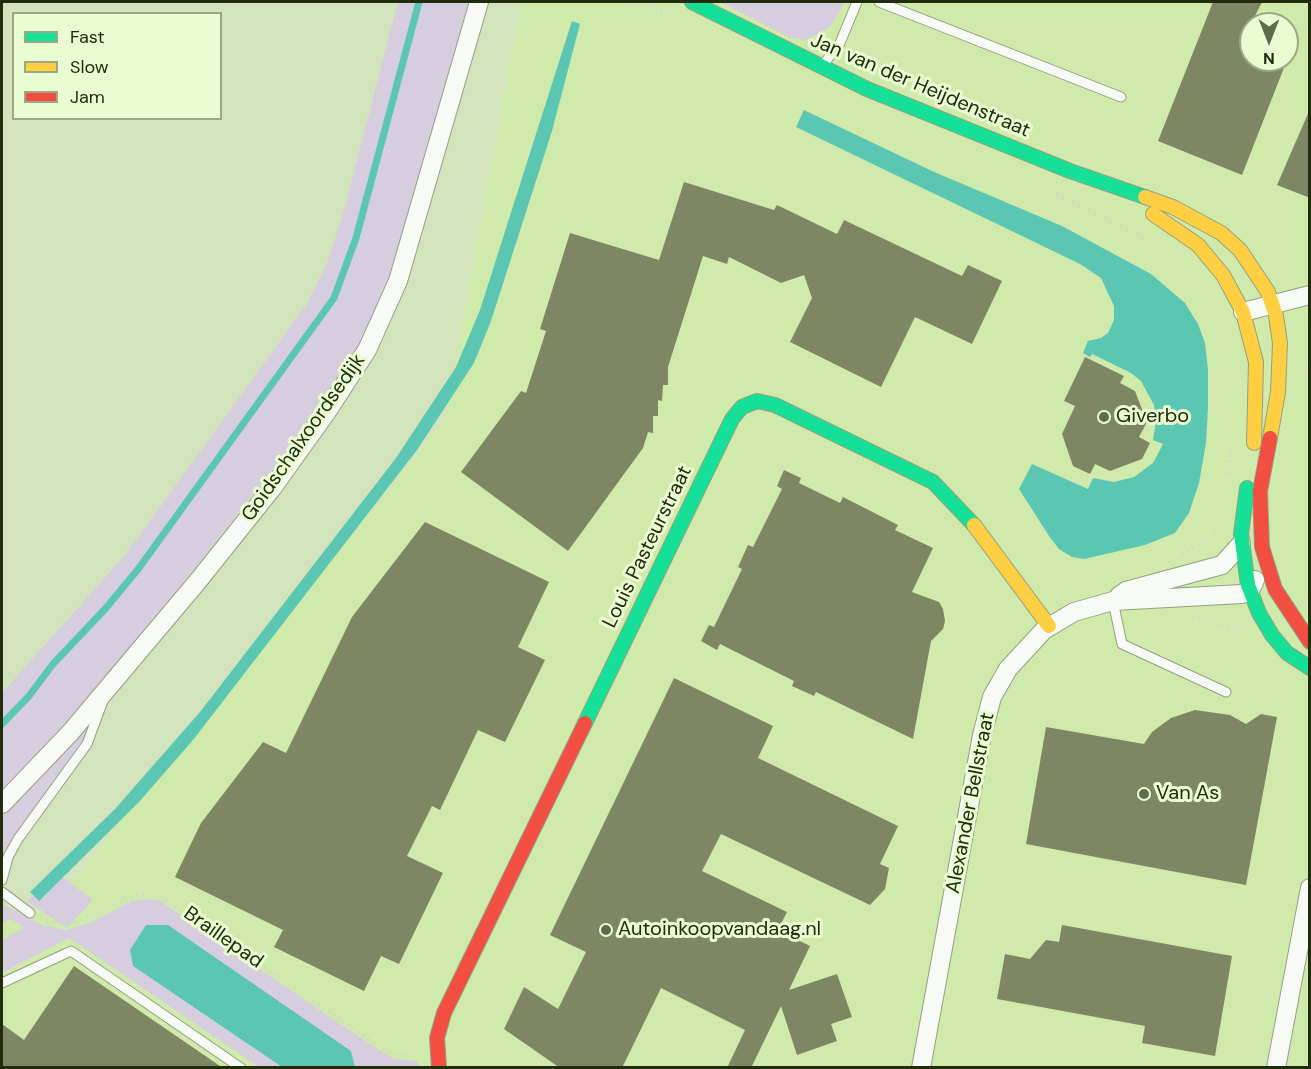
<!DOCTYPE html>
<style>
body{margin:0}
#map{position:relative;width:1311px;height:1069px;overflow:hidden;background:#d3e4bc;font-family:"DM Sans",sans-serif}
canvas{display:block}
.frame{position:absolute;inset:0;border:3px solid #212c0f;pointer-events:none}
.legend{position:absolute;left:12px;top:12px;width:210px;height:108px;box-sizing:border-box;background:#eafdd2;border:2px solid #9aa984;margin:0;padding:8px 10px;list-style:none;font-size:18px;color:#212c0f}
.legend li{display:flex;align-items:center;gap:12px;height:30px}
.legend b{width:30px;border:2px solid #9aa984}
.north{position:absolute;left:1239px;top:12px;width:60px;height:60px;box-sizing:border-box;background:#eafdd2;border:2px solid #9aa984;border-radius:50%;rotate:180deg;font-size:16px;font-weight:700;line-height:24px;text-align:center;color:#212c0f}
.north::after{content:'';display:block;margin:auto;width:21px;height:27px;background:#5f6c4c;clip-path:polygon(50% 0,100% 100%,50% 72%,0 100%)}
</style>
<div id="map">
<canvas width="1311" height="1069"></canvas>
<div class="frame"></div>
<ul class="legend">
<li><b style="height:8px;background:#16e098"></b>Fast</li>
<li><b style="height:8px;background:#ffcf43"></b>Slow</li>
<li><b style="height:8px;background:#f24e42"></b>Jam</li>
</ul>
<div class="north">N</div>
</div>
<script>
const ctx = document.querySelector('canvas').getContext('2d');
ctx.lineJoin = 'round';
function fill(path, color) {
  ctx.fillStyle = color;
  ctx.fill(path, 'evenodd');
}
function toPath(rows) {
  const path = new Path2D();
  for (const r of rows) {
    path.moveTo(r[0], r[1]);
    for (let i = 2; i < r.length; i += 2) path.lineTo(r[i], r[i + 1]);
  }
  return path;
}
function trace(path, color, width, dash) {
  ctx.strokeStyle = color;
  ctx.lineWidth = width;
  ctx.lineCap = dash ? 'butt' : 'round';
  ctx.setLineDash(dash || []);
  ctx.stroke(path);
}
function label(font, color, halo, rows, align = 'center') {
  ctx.font = font + ' "DM Sans",sans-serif';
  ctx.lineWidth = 6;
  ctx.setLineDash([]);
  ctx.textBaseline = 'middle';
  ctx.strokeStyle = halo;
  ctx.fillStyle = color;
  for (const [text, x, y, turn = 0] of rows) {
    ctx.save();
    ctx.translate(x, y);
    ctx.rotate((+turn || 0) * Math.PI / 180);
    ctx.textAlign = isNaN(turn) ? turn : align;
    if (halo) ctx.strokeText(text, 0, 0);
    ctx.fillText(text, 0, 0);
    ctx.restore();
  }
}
fill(toPath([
 [521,2,1309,2,1309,1067,2,1067,2,918,59,899,445,420],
 [1251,24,1287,24,1287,60,1251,60]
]), '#d0eaac');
fill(toPath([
 [398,2,469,2,400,247,385,292,357,351,303,430,147,630,80,708,2,791,2,693,126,554,307,304,327,263,343,214],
 [720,2,845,2,830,27,807,40,791,38],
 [91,722,86,737,18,831,2,863,2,815],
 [57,873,93,900,67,928,27,901],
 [149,899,160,901,374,1047,395,1059,417,1061,419,1068,355,1067,351,1051,146,925,130,950,133,966,282,1067,259,1067,69,938,2,973,2,940,24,928,11,919,2,923,2,904,42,925,66,930,90,923,132,901]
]), '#d6cdde');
fill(toPath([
 [572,21,580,24,552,131,491,321,474,363,417,450,193,740,139,802,39,901,30,892,115,809,200,712,396,458,456,367,480,310],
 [804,110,932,171,1062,226,1151,274,1185,303,1198,324,1205,343,1208,370,1208,408,1206,443,1199,483,1189,513,1175,533,1145,545,1084,559,1072,557,1059,549,1049,536,1019,489,1032,464,1088,489,1093,478,1114,482,1134,477,1153,463,1163,444,1153,440,1156,421,1154,405,1141,381,1131,373,1092,354,1090,357,1083,353,1088,341,1101,338,1108,333,1114,320,1114,306,1101,278,1080,264,796,127],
 [146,925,168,925,351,1051,355,1067,282,1067,133,966,130,950]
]), '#5bc7b3');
trace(toPath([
 [2,724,29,696,53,664,106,608,139,568,334,298,356,238,419,2]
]), '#5bc7b3', 7);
fill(toPath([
 [1213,2,1262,2,1251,24,1251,60,1287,60,1242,175,1158,141],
 [1310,109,1310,198,1277,185],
 [684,182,774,210,777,205,837,234,844,220,962,276,968,265,1002,281,972,344,915,317,881,387,790,342,812,298,804,275,781,283,729,257,727,264,703,256,668,367,668,385,663,385,662,401,658,400,658,416,653,416,653,433,648,432,643,448,568,551,461,472,521,391,526,393,546,331,540,329,570,233,659,260],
 [1085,357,1124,376,1120,383,1135,391,1147,422,1139,437,1150,443,1142,459,1110,471,1095,464,1090,474,1073,466,1062,434,1075,406,1064,401],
 [784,470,801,478,799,483,840,503,843,497,898,525,895,530,933,548,912,592,939,602,943,609,945,621,943,629,931,641,913,739,816,692,814,696,792,686,794,681,720,644,717,650,701,641,709,625,714,627,742,569,738,567,748,545,753,547,782,489,777,486],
 [425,522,549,582,518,647,545,660,505,742,478,730,440,810,432,806,407,856,443,873,399,964,381,956,364,991,274,947,283,930,175,877,201,823,263,742,286,753,352,617],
 [674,678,773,726,758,758,898,826,880,864,889,868,885,889,870,905,721,834,702,871,787,912,778,930,810,946,789,990,837,974,852,1017,831,1024,837,1041,797,1055,781,1006,751,1068,727,1068,745,1030,661,988,622,1068,560,1068,504,1029,524,987,558,1009,586,952,550,935],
 [1195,710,1230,715,1246,724,1261,714,1277,717,1246,885,1026,844,1046,727,1144,744,1152,732,1171,718],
 [1062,925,1232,956,1215,1056,1142,1043,1145,1026,997,999,1005,954,1030,959,1046,940,1059,942],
 [74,966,223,1068,2,1068,2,1024,24,1040]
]), '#7f8664');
const lane = toPath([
 [879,2,1121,97],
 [823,65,840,43,857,2],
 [1113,601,1122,644,1226,692],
 [2,880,8,857,18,839,87,744,103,701],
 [2,892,30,913],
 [2,983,71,951,241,1068]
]);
const street = toPath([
 [1243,312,1310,295],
 [1119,596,1126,591,1222,565,1241,544],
 [2,804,70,733,198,581,273,487,326,413,367,350,398,281,479,2],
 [921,1068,982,735,992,697,1008,669,1044,630,1074,612,1113,601,1242,594,1250,591,1255,580],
 [1276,1068,1310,888]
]);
const fast = toPath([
 [692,2,867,89,1070,171,1145,197],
 [1247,488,1241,534,1248,585,1259,613,1272,635,1287,653,1310,668],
 [585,723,732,419,742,407,757,401,775,405,933,482,974,525]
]);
const slow = toPath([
 [1145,197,1173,207,1221,233,1240,250,1268,292,1276,316,1280,343,1278,392,1270,438],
 [1153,214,1198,245,1223,275,1243,312,1256,362,1254,443],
 [974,525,1049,626]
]);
const jam = toPath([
 [1270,438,1260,491,1262,547,1275,589,1310,642],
 [439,1068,437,1038,444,1013,585,723]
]);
trace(lane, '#93a081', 11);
trace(street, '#93a081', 20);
trace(fast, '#93a081', 16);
trace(slow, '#93a081', 16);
trace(jam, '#93a081', 16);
trace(toPath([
 [639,2,676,20],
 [1051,191,1145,240],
 [1304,374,1310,361],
 [1227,474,1231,449],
 [1182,554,1212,536,1217,529],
 [1193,617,1229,628,1241,629],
 [41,919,58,924,76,923,129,898,148,894,160,896,382,1048,393,1054,415,1056]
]), '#d2d8ca', 4, [1.5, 4.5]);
trace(lane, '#f8fbf5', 9);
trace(street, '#f8fbf5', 18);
trace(fast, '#16e098', 14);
trace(slow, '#ffcf43', 14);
trace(jam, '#f24e42', 14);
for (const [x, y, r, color] of [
 [1104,417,6,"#5f6c4c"],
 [1144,794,6,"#5f6c4c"],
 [606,930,6,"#5f6c4c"]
]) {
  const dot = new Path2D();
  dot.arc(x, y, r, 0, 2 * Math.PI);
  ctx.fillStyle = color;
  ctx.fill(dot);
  trace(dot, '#eafdd2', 2);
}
label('20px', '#212c0f', '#eafdd2', [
 ["Jan van der Heijdenstraat",920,86,23],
 ["Goidschalxoordsedijk",304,438,-55],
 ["Louis Pasteurstraat",648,547,-64],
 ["Alexander Bellstraat",971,803,-79],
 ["Braillepad",223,938,35]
]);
label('20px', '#212c0f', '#eafdd2', [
 ["Giverbo",1116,417],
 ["Van As",1156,794],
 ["Autoinkoopvandaag.nl",618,930]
], 'left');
</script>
